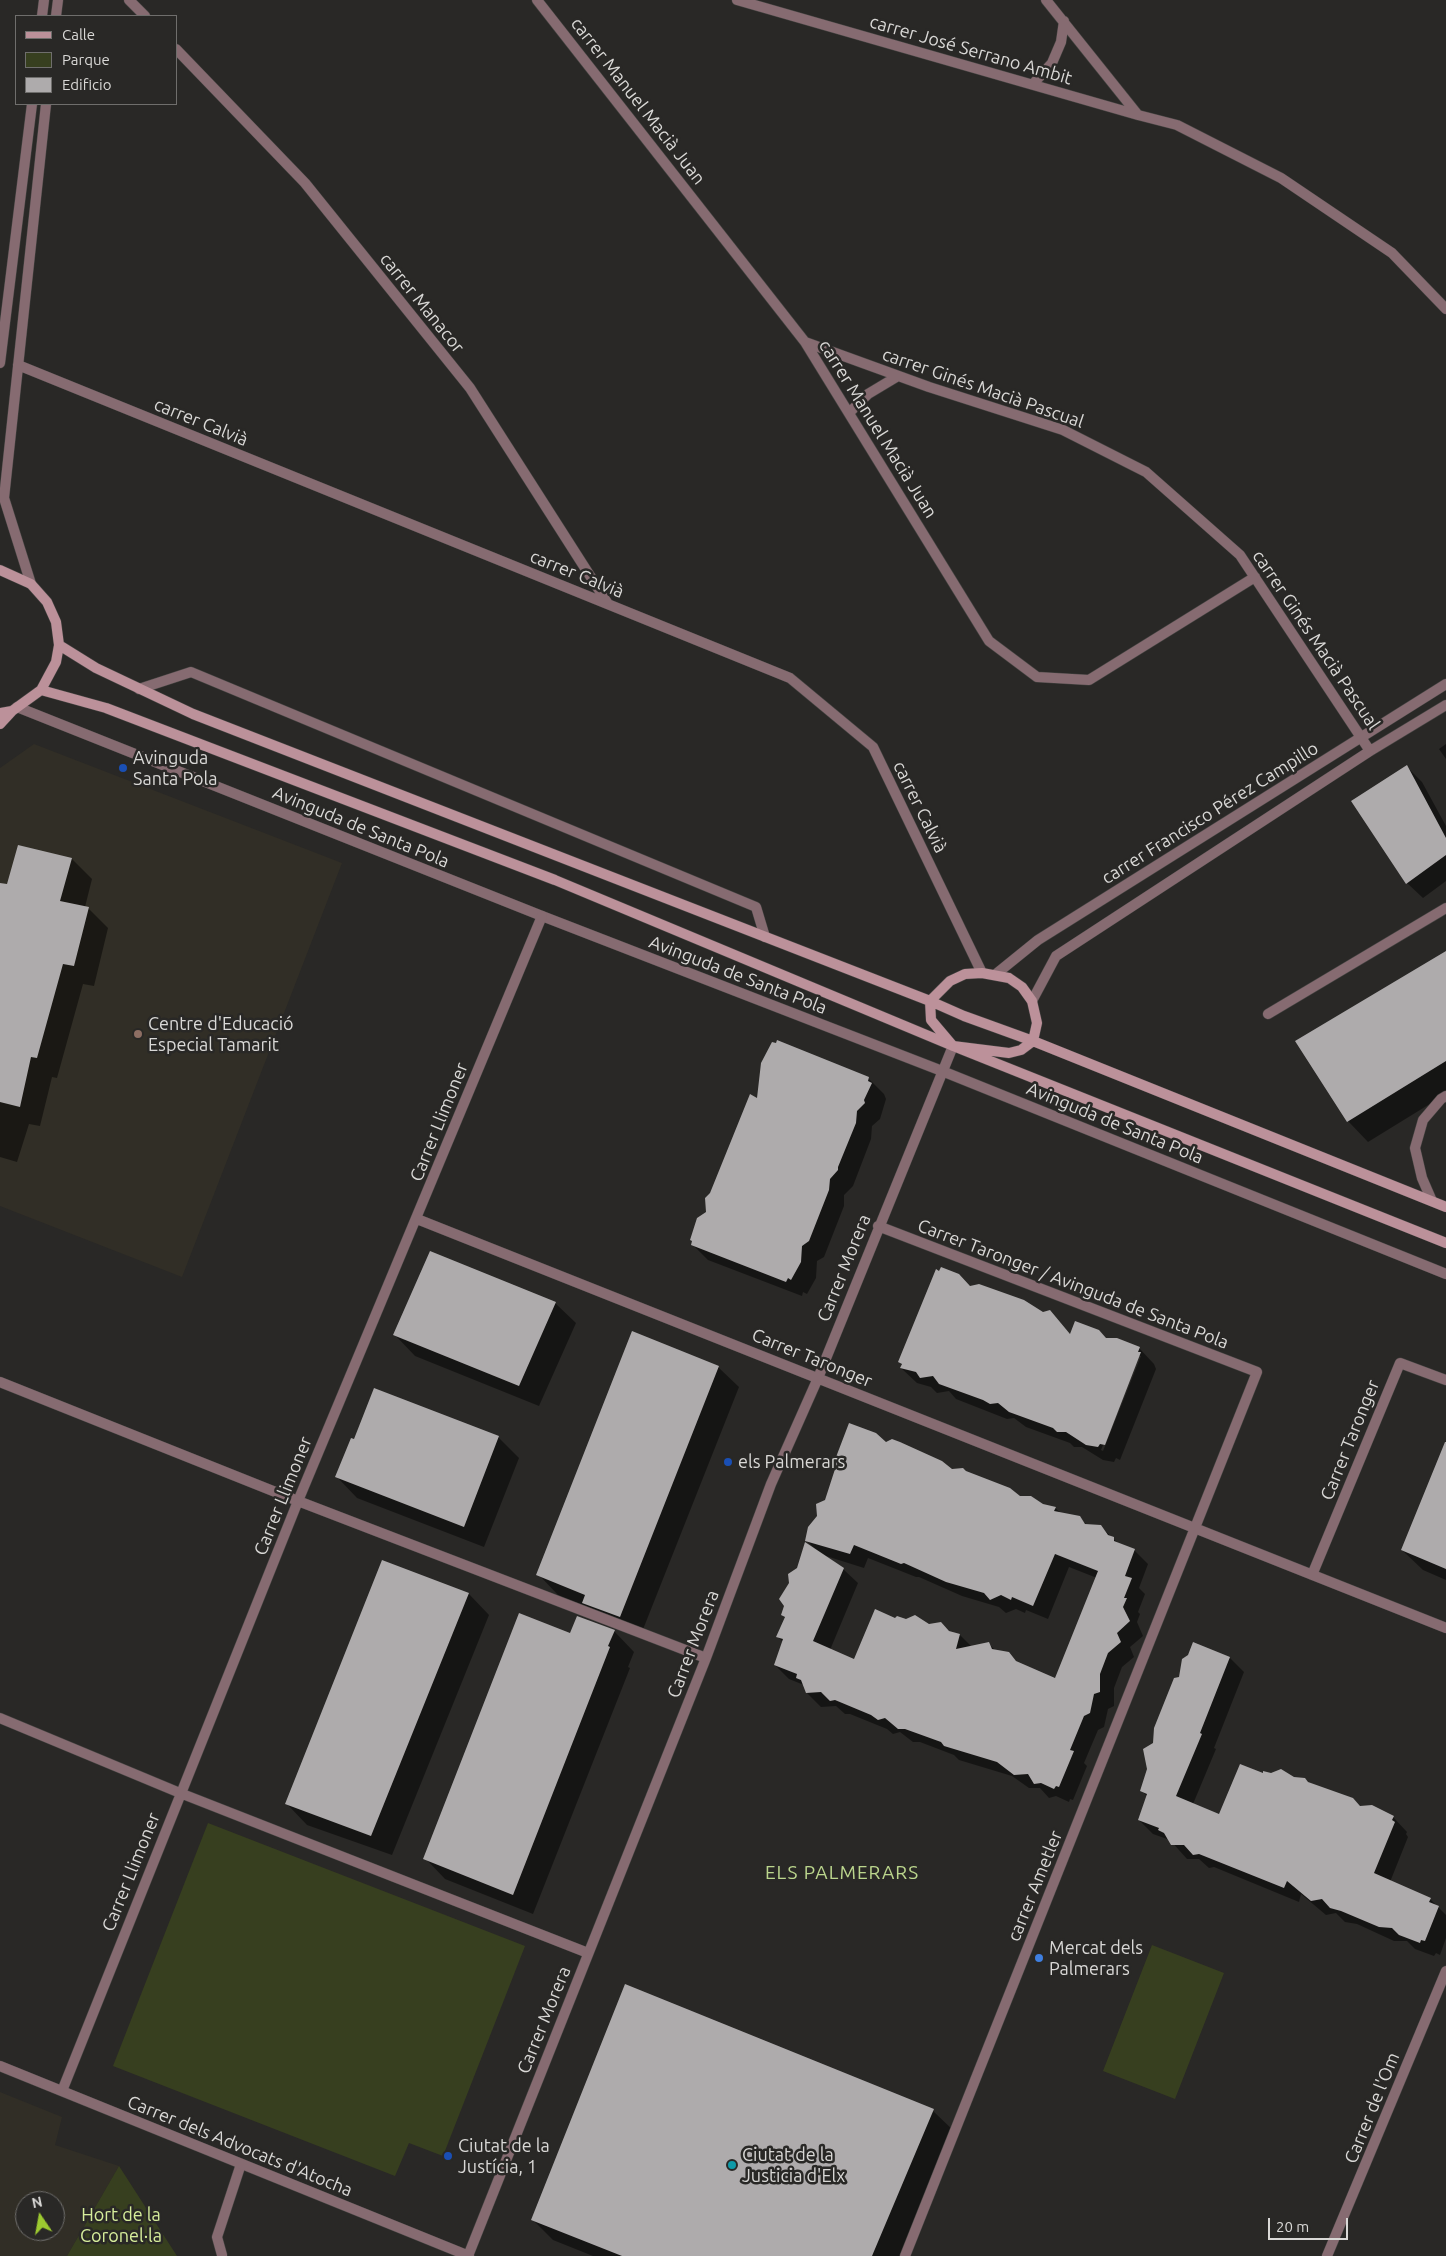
<!DOCTYPE html>
<meta charset="utf-8">
<style>
body{margin:0}
#map{position:relative;width:1446px;height:2256px;overflow:hidden;background:#292826;font-family:Ubuntu,sans-serif}
canvas{display:block}
.legend{position:absolute;left:15px;top:15px;width:162px;height:90px;box-sizing:border-box;background:#292826;border:1px solid #6f6e6c;margin:0;padding:6px 9px;list-style:none;font-size:15px;color:#d9d8d6}
.legend li{display:flex;align-items:center;gap:10px;height:25px}
.legend b{width:25px;border:1px solid #6f6e6c}
.north{position:absolute;left:15px;top:2191px;width:50px;height:50px;box-sizing:border-box;background:#292826;border:1px solid #6f6e6c;border-radius:50%;rotate:348deg;font-size:14px;font-weight:700;line-height:20px;text-align:center;color:#d9d8d6}
.north::after{content:'';display:block;margin:auto;width:18px;height:22px;background:#9dca30;clip-path:polygon(50% 0,100% 100%,50% 72%,0 100%)}
.scale{position:absolute;left:1268px;top:2218px;width:80px;height:22px;box-sizing:border-box;border:2px solid #d9d8d6;border-top:0;padding-left:6px;font-size:15px;line-height:18px;white-space:nowrap;color:#d9d8d6;-webkit-text-stroke:4px #292826;paint-order:stroke}
</style>
<div id="map">
<canvas width="1446" height="2256"></canvas>
<ul class="legend">
<li><b style="height:6px;background:#bc919a"></b>Calle</li>
<li><b style="height:14px;background:#373f1f"></b>Parque</li>
<li><b style="height:14px;background:#aeabac"></b>Edificio</li>
</ul>
<div class="north">N</div>
<div class="scale">20 m</div>
</div>
<script>
const ctx = document.querySelector('canvas').getContext('2d');
ctx.lineJoin = 'round';
function fill(path, color) {
  ctx.fillStyle = color;
  ctx.fill(path, 'evenodd');
}
function toPath(rows) {
  const path = new Path2D();
  for (const r of rows) {
    path.moveTo(r[0], r[1]);
    for (let i = 2; i < r.length; i += 2) path.lineTo(r[i], r[i + 1]);
  }
  return path;
}
function trace(path, color, width, dash) {
  ctx.strokeStyle = color;
  ctx.lineWidth = width;
  ctx.lineCap = dash ? 'butt' : 'round';
  ctx.setLineDash(dash || []);
  ctx.stroke(path);
}
function label(font, color, halo, rows, align = 'center') {
  ctx.font = font + ' Ubuntu,sans-serif';
  ctx.lineWidth = 5;
  ctx.setLineDash([]);
  ctx.textBaseline = 'middle';
  ctx.strokeStyle = halo;
  ctx.fillStyle = color;
  for (const [text, x, y, turn = 0] of rows) {
    ctx.save();
    ctx.translate(x, y);
    ctx.rotate((+turn || 0) * Math.PI / 180);
    ctx.textAlign = isNaN(turn) ? turn : align;
    if (halo) ctx.strokeText(text, 0, 0);
    ctx.fillText(text, 0, 0);
    ctx.restore();
  }
}
fill(toPath([
 [34,744,342,863,182,1277,0,1206,0,768],
 [0,2092,62,2117,55,2145,119,2166,67,2256,0,2256],
 [25,2201,55,2201,55,2231,25,2231]
]), '#312e26');
fill(toPath([
 [208,1823,525,1946,443,2156,409,2143,395,2176,113,2066],
 [1152,1945,1224,1973,1175,2099,1103,2071],
 [119,2166,177,2256,67,2256]
]), '#373f1f');
fill(toPath([
 [1446,744,1446,759,1439,749],
 [1407,767,1422,782,1446,826,1446,881,1423,898,1407,883],
 [19,846,72,859,92,879,85,907,88,908,108,928,94,986,83,984,57,1078,52,1077,40,1126,29,1124,17,1162,0,1157,0,884,8,886],
 [1446,953,1446,1094,1368,1142,1348,1121],
 [869,1079,884,1094,886,1099,880,1119,872,1126,871,1139,853,1186,844,1195,844,1206,824,1257,817,1261,816,1278,807,1294,803,1292,802,1296,708,1260,693,1245,707,1212,711,1194,758,1100],
 [970,1287,1042,1313,1049,1312,1071,1335,1105,1339,1139,1348,1154,1364,1156,1369,1120,1460,1116,1458,1114,1462,1103,1460,1082,1447,1074,1447,1070,1443,1026,1427,1014,1418,1007,1419,956,1399,949,1391,937,1393,931,1387,917,1383,901,1368,902,1365,899,1362],
 [1139,1356,1141,1356,1103,1451,1101,1450],
 [555,1303,576,1323,539,1406,415,1356,395,1335],
 [718,1367,739,1387,640,1637,588,1607,558,1595,538,1574],
 [498,1437,519,1458,484,1547,357,1498,337,1477],
 [886,1443,1020,1498,1055,1508,1061,1513,1079,1518,1087,1525,1100,1526,1119,1544,1134,1550,1148,1564,1139,1588,1145,1594,1138,1612,1140,1614,1137,1622,1143,1636,1130,1647,1134,1657,1122,1667,1114,1688,1114,1706,1108,1709,1104,1727,1098,1730,1084,1763,1087,1766,1073,1800,1070,1799,1069,1802,1056,1796,1049,1798,1040,1788,1029,1788,1012,1776,959,1760,954,1755,920,1742,913,1742,900,1732,893,1734,887,1729,850,1714,845,1714,836,1706,821,1707,807,1693,804,1685,789,1679,775,1665,783,1642,777,1636,786,1619,782,1615,798,1569,814,1548,807,1541,826,1500,837,1468,834,1465],
 [826,1556,864,1568,868,1558,916,1577,919,1577,962,1596,999,1607,1006,1613,1016,1609,1025,1613,1026,1610,1048,1619,1069,1567,1097,1578,1056,1680,1018,1663,1009,1654,996,1651,989,1644,972,1647,960,1635,928,1625,896,1619,855,1660,830,1650,858,1583,843,1569],
 [1446,1464,1446,1580,1423,1570,1402,1550],
 [383,1562,469,1594,489,1615,392,1855,307,1825,287,1804],
 [614,1631,634,1652,628,1667,630,1668,533,1914,445,1879,425,1858,571,1635],
 [1230,1658,1244,1672,1214,1748,1216,1749,1193,1804,1220,1816,1263,1774,1293,1778,1361,1807,1393,1817,1407,1832,1406,1834,1408,1837,1390,1882,1430,1899,1446,1915,1446,1938,1440,1955,1436,1953,1434,1956,1415,1949,1407,1941,1394,1941,1357,1924,1345,1922,1336,1913,1326,1915,1301,1894,1299,1902,1214,1867,1209,1868,1199,1859,1187,1859,1170,1840,1153,1834,1139,1820,1148,1797,1141,1790,1149,1769,1154,1743],
 [933,2111,954,2131,901,2256,593,2256,553,2240,533,2220]
]), '#0007');
fill(toPath([
 [1407,765,1446,838,1446,855,1406,884,1351,801],
 [18,845,72,858,60,901,89,907,74,966,63,964,37,1058,31,1057,20,1107,0,1102,0,883,7,884],
 [1446,951,1446,1061,1347,1122,1295,1041],
 [777,1040,869,1077,868,1081,872,1083,864,1100,865,1103,857,1111,856,1123,838,1167,838,1170,830,1179,829,1190,809,1241,802,1246,801,1262,791,1280,788,1278,786,1282,691,1245,692,1241,690,1240,697,1218,706,1212,705,1198,710,1193,750,1094,757,1098,761,1063,772,1042,776,1043],
 [430,1251,556,1302,519,1386,393,1335],
 [941,1267,959,1274,970,1286,979,1284,1024,1300,1043,1312,1050,1310,1070,1334,1075,1321,1099,1330,1106,1338,1117,1338,1140,1347,1138,1352,1141,1352,1105,1445,1100,1444,1098,1447,1086,1445,1066,1432,1057,1432,1053,1428,1009,1412,998,1403,990,1404,983,1400,939,1384,933,1376,920,1378,916,1372,900,1368,902,1364,898,1362,936,1269,939,1271],
 [632,1331,719,1366,620,1617,582,1603,585,1595,536,1575],
 [374,1388,499,1436,464,1527,335,1477,351,1438,354,1439],
 [849,1423,876,1433,886,1442,892,1439,900,1442,942,1461,952,1469,963,1468,966,1471,1010,1488,1020,1496,1031,1496,1043,1504,1056,1507,1054,1511,1080,1516,1085,1524,1101,1525,1108,1535,1114,1537,1114,1541,1135,1549,1125,1576,1132,1578,1124,1598,1127,1598,1123,1607,1130,1621,1117,1633,1121,1642,1108,1653,1100,1674,1100,1692,1094,1694,1090,1713,1084,1716,1070,1750,1074,1751,1059,1787,1056,1786,1054,1789,1041,1783,1034,1784,1028,1774,1014,1775,997,1762,944,1746,941,1742,905,1729,898,1729,885,1718,878,1720,871,1715,835,1700,830,1701,821,1692,806,1693,801,1680,796,1678,797,1674,774,1665,783,1639,776,1637,785,1617,781,1615,784,1606,779,1599,789,1583,788,1574,797,1568,805,1542,844,1568,813,1641,854,1659,875,1609,895,1618,897,1616,906,1619,915,1615,929,1624,941,1622,949,1631,960,1634,956,1649,989,1642,992,1649,1009,1652,1016,1661,1055,1678,1098,1571,1055,1554,1033,1606,1012,1597,1011,1600,1001,1595,990,1600,984,1593,946,1582,904,1563,901,1564,854,1545,850,1554,805,1541,808,1527,817,1516,816,1504,825,1500,836,1466,833,1465],
 [1445,1442,1446,1442,1446,1569,1401,1550],
 [382,1560,469,1593,371,1836,285,1804],
 [519,1613,570,1633,577,1616,615,1630,608,1646,610,1647,513,1895,423,1859],
 [1193,1642,1230,1657,1200,1733,1202,1734,1176,1796,1219,1814,1240,1764,1263,1773,1263,1771,1271,1773,1281,1769,1294,1777,1305,1778,1308,1782,1353,1798,1360,1806,1372,1805,1394,1816,1392,1820,1395,1822,1374,1873,1431,1898,1429,1902,1439,1906,1425,1941,1421,1940,1420,1943,1399,1935,1392,1928,1379,1927,1341,1911,1330,1908,1322,1899,1311,1901,1287,1881,1284,1888,1199,1854,1193,1855,1184,1845,1171,1845,1164,1833,1158,1830,1159,1828,1138,1820,1147,1794,1140,1791,1147,1769,1143,1749,1153,1743,1154,1728,1174,1678,1179,1677,1182,1659,1188,1655],
 [625,1984,934,2109,872,2256,622,2256,531,2220]
]), '#aeabac');
const lane = toPath([
 [139,689,191,672,756,907,765,937],
 [17,707,542,916,942,1071,1446,1274],
 [222,2255,217,2237,241,2164]
]);
const street = toPath([
 [129,0,145,16],
 [537,0,805,342,989,641,1037,677,1089,680,1255,577],
 [737,0,1138,115],
 [1046,0,1138,115,1177,125,1281,178,1392,253,1446,309],
 [42,16,44,0],
 [56,16,58,0],
 [176,49,305,183,470,388,608,604],
 [1033,84,1052,63,1061,42,1064,21],
 [805,342,929,387,1063,430,1146,472,1240,555,1370,751],
 [0,363,32,104],
 [18,365,790,678,873,747,982,973],
 [849,413,868,394,898,376],
 [31,584,4,498,46,104],
 [996,974,1038,940,1446,684],
 [1032,1001,1056,956,1370,751,1446,705],
 [1268,1014,1446,908],
 [1432,1201,1422,1178,1415,1148,1423,1120,1441,1099,1446,1096],
 [417,1219,1446,1628],
 [878,1226,1257,1372,905,2256],
 [0,1382,298,1501,706,1658],
 [1312,1575,1400,1363,1446,1380],
 [0,1718,180,1793,588,1953],
 [0,2066,469,2256],
 [62,2091,298,1501,542,916],
 [468,2256,706,1658,771,1484,818,1378,953,1046],
 [1327,2256,1446,1971]
]);
const secondary = toPath([
 [0,570,31,584,47,602,56,622,59,645,56,662,41,690,12,711,0,713],
 [59,645,96,668,193,714,930,1001,964,1016,1033,1041,1446,1207],
 [41,690,106,708,555,880,953,1046,1446,1243],
 [0,724,12,711],
 [982,973,1009,978,1022,987,1032,1001,1037,1023,1033,1041,1021,1050,1009,1053,953,1046,931,1020,930,1001,950,981,965,974,982,973]
]);
trace(lane, '#454442', 11);
trace(street, '#454442', 11);
trace(secondary, '#454442', 11);
trace(lane, '#866b71', 10);
trace(street, '#866b71', 10);
trace(secondary, '#bc919a', 10);
for (const [x, y, r, color] of [
 [123,768,5,"#1a4fb4"],
 [138,1034,5,"#8d6e63"],
 [728,1462,5,"#1a4fb4"],
 [1039,1958,5,"#3f7fe0"],
 [448,2156,5,"#1a4fb4"],
 [732,2165,5,"#0f9aa8"]
]) {
  const dot = new Path2D();
  dot.arc(x, y, r, 0, 2 * Math.PI);
  ctx.fillStyle = color;
  ctx.fill(dot);
  trace(dot, '#292826', 2);
}
label('18px', '#d9d8d6', '#292826', [
 ["carrer José Serrano Ambit",971,50,16],
 ["carrer Manuel Macià Juan",638,101,52],
 ["carrer Manacor",422,303,51],
 ["carrer Ginés Macià Pascual",983,388,19],
 ["carrer Calvià",201,422,22],
 ["carrer Manuel Macià Juan",878,429,58],
 ["carrer Calvià",577,574,22],
 ["carrer Ginés Macià Pascual",1316,640,56],
 ["carrer Calvià",920,807,64],
 ["carrer Francisco Pérez Campillo",1210,813,-32],
 ["Avinguda de Santa Pola",361,827,22],
 ["Avinguda de Santa Pola",738,975,21],
 ["Carrer Llimoner",439,1122,-68],
 ["Avinguda de Santa Pola",1115,1123,22],
 ["Carrer Morera",844,1268,-68],
 ["Carrer Taronger / Avinguda de Santa Pola",1073,1284,21],
 ["Carrer Taronger",812,1358,22],
 ["Carrer Taronger",1350,1440,-68],
 ["Carrer Llimoner",283,1496,-68],
 ["Carrer Morera",693,1644,-69],
 ["Carrer Llimoner",131,1872,-68],
 ["carrer Ametler",1035,1886,-68],
 ["Carrer Morera",544,2020,-68],
 ["Carrer de l'Om",1372,2108,-68],
 ["Carrer dels Advocats d'Atocha",240,2146,22]
]);
label('18px', '#d9d8d6', '#292826', [
 ["Avinguda",133,758],
 ["Santa Pola",133,779],
 ["Centre d'Educació",148,1024],
 ["Especial Tamarit",148,1045],
 ["els Palmerars",738,1462],
 ["Mercat dels",1049,1948],
 ["Palmerars",1049,1969],
 ["Ciutat de la",458,2146],
 ["Justícia, 1",458,2167],
 ["Ciutat de la",742,2155],
 ["Justicia d'Elx",742,2176]
], 'left');
label('18px', '#d6ed9b', '#292826', [
 ["Hort de la",121,2215],
 ["Coronel·la",121,2236]
]);
ctx.letterSpacing = '1px';
label('19px', '#bbd68d', '#292826', [
 ["ELS PALMERARS",842,1873]
]);
ctx.letterSpacing = '0px';
</script>
